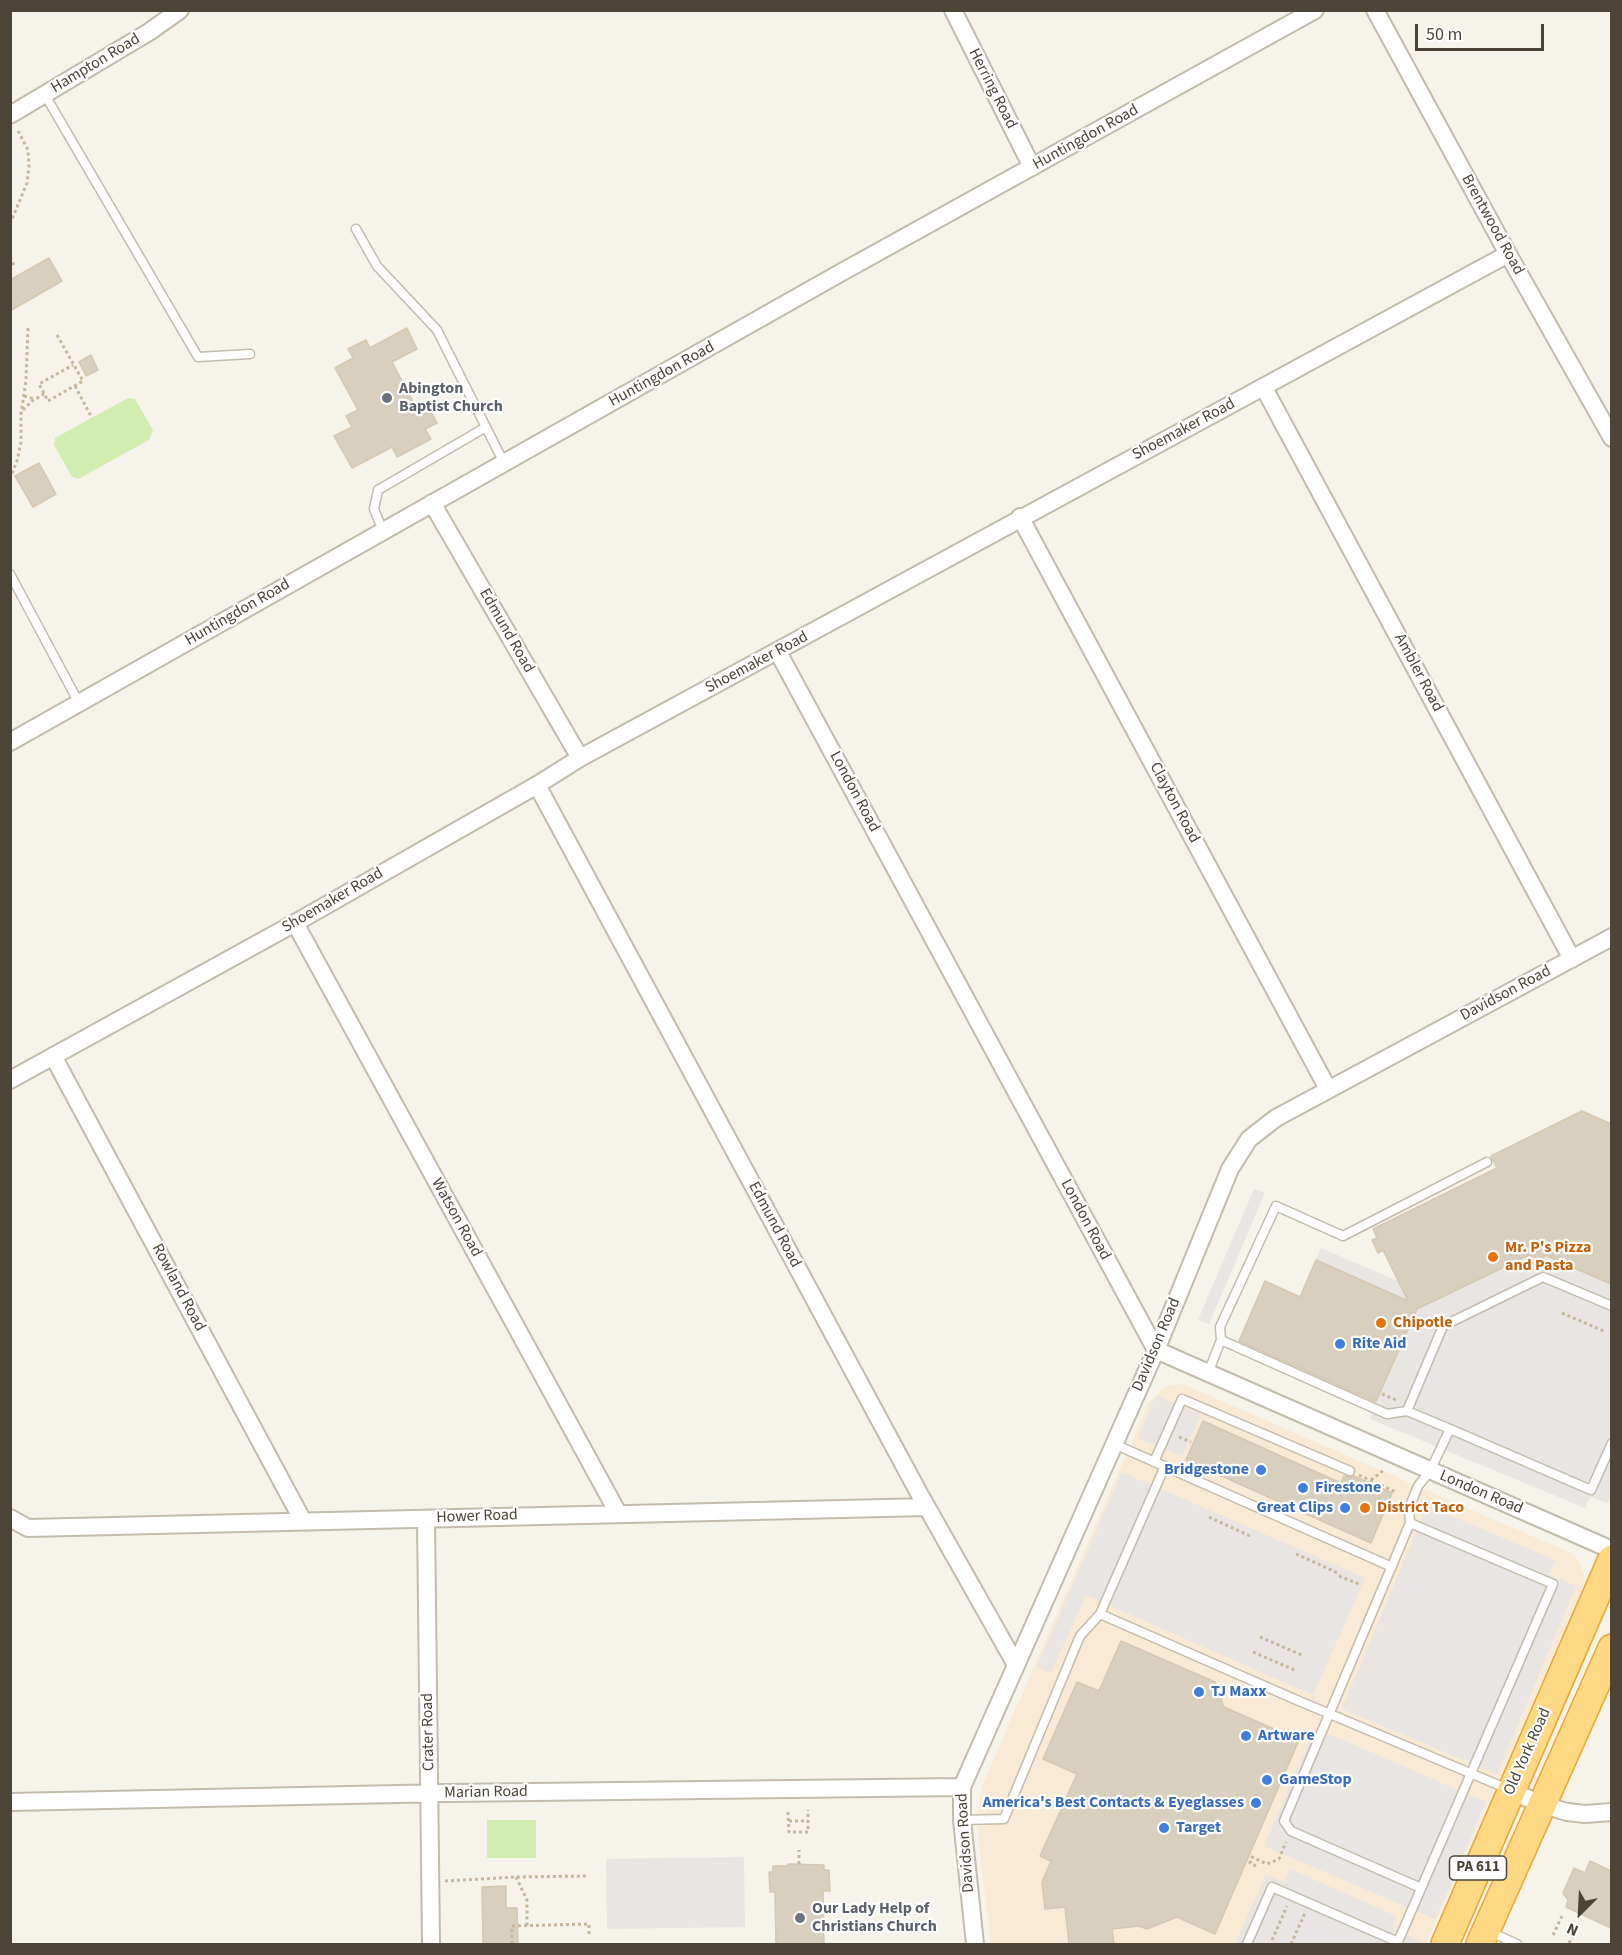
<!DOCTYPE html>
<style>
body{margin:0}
#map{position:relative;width:1622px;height:1955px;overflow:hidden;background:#f6f3eb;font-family:"Source Sans 3",sans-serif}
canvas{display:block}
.frame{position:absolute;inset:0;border:12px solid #4c4437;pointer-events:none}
.north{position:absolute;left:1550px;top:1883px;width:60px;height:60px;-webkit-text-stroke:4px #fff;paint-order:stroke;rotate:204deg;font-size:16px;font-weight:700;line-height:24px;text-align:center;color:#4c4437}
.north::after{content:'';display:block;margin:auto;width:21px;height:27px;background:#4c4437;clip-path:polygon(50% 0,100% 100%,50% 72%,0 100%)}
.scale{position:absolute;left:1415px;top:24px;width:129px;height:27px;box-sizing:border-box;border:3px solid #4c4437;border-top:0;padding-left:8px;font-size:18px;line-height:21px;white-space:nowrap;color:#4c4437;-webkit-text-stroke:4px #fff;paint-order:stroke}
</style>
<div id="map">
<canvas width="1622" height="1955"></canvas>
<div class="frame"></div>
<div class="north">N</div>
<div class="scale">50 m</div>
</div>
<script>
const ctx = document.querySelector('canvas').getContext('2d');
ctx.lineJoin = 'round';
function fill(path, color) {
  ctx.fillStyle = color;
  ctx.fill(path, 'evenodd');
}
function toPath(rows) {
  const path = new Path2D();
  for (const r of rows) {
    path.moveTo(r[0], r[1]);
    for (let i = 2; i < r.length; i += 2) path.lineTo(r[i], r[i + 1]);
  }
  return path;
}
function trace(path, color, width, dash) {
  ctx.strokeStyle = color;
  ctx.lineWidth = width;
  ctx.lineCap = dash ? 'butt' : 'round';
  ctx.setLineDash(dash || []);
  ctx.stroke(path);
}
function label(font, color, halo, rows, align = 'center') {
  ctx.font = font + ' "Source Sans 3",sans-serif';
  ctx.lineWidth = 4.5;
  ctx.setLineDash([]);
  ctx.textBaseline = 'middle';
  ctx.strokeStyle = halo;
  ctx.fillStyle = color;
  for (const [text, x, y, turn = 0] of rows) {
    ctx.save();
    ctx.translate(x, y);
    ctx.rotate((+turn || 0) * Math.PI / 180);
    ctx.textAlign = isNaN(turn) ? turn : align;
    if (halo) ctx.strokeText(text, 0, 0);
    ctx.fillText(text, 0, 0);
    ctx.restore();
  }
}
fill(toPath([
 [1183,1384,1573,1554,1580,1563,1585,1578,1579,1597,1426,1944,991,1944,976,1820,983,1784,1149,1402,1166,1386]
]), '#f9ead5');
fill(toPath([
 [128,398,135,399,153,430,149,440,78,479,72,477,54,445,55,438],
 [487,1820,536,1820,536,1858,487,1858]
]), '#d2edb0');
fill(toPath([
 [1254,1189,1265,1193,1209,1324,1198,1320],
 [1321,1248,1398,1281,1408,1301,1316,1260],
 [1529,1255,1545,1255,1611,1284,1612,1495,1608,1503,1590,1497,1585,1508,1370,1419,1417,1309],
 [1157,1396,1201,1414,1182,1456,1138,1439,1153,1402],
 [1122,1472,1365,1578,1313,1695,1086,1595,1051,1673,1037,1667],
 [1427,1506,1555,1560,1549,1574,1576,1586,1497,1774,1342,1709],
 [1315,1728,1486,1802,1435,1919,1264,1846],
 [744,1857,745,1927,607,1929,606,1859],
 [1290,1869,1396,1916,1392,1928,1422,1942,1421,1944,1235,1944,1266,1875,1284,1882]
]), '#e8e5e2');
const building = toPath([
 [49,258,62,281,10,311,10,280,49,258],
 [407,328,417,349,392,362,417,409,427,404,437,423,425,429,431,439,397,457,392,447,352,468,334,436,352,427,346,416,358,410,335,368,353,358,348,349,366,340,370,348,407,328],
 [91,355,98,370,86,376,79,362,91,355],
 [39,463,56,494,33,507,15,476,39,463],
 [1582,1111,1611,1124,1611,1284,1545,1255,1542,1261,1529,1255,1417,1309,1376,1402,1239,1341,1265,1281,1300,1297,1316,1260,1408,1301,1383,1250,1378,1253,1372,1240,1377,1238,1373,1229,1497,1168,1491,1156,1582,1111],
 [1203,1421,1341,1483,1344,1476,1350,1477,1354,1476,1392,1493,1371,1543,1186,1460,1203,1421],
 [1121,1641,1215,1682,1224,1707,1299,1740,1215,1934,1177,1917,1147,1929,1139,1926,1112,1929,1114,1944,1069,1944,1065,1907,1045,1909,1042,1882,1051,1861,1040,1856,1077,1774,1043,1759,1077,1682,1099,1691,1121,1641],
 [1590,1861,1611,1871,1611,1928,1566,1907,1568,1900,1563,1893,1574,1868,1585,1873,1590,1861],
 [788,1864,824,1865,824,1870,829,1870,830,1891,823,1891,824,1944,776,1944,775,1892,770,1892,769,1872,773,1872,773,1866,788,1866,788,1864],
 [506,1886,506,1908,517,1908,518,1944,483,1944,482,1887,506,1886]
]);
fill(building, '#d9cfbf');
trace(building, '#d5c7b1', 1.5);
const service = toPath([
 [45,95,198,357,250,354],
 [356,229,377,266,437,330,504,463],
 [383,531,374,509,378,490,486,427],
 [10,574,79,703],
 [1221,1340,1387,1414,1407,1411],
 [1208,1373,1221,1340,1220,1327,1276,1206,1343,1236,1487,1162],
 [1450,1429,1591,1490,1612,1443],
 [1114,1444,1392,1567],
 [1154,1462,1182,1399,1350,1471],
 [1100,1614,1165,1466],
 [962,1820,1004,1819,1080,1636,1100,1614,1292,1698,1508,1789],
 [1421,1888,1291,1831,1284,1821,1410,1523,1409,1508,1418,1486,1430,1471,1450,1429,1407,1411,1443,1326,1543,1277,1612,1306],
 [1490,1932,1517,1944],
 [1247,1944,1272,1887,1398,1942],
 [1397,1944,1553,1584,1410,1523]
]);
const minor = toPath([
 [953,10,1032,167],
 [1375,10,1508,254,1612,438],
 [10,115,149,32,180,10],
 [1264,388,1572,959],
 [432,503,580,758],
 [1020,517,1328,1089],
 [778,652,1156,1350,1612,1550],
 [10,742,842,272,1315,10],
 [537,785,920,1495,1015,1663],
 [295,923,618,1513],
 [53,1056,303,1521],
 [10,1080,295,923,537,785,580,758,1508,254],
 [10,1518,28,1528,927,1507],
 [426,1519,431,1944],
 [1511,1791,1543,1805,1567,1812,1585,1814,1612,1812],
 [10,1802,447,1793,962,1787],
 [975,1944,962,1820,962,1787,1156,1350,1230,1169,1249,1139,1276,1118,1612,937]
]);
const trunk = toPath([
 [1445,1944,1612,1559],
 [1480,1944,1612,1648]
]);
trace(service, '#c3bbac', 11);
trace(minor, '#c3bbac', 20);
trace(trunk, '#eba630', 30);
trace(toPath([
 [10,224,27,183,29,166,28,150,17,129],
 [10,257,14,265],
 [57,335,83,381,48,401,39,384,73,365],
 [75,386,92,418],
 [24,396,35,399],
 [23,410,32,401,44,394],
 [10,479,17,461,21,442,21,414,26,380,28,328],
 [1562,1313,1606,1332],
 [1382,1394,1396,1400],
 [1179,1437,1191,1442],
 [1359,1475,1396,1492],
 [1371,1480,1384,1470],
 [1209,1517,1252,1537],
 [1296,1554,1340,1574],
 [1339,1576,1359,1584],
 [1260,1637,1304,1656],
 [1253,1652,1297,1671],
 [788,1812,789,1832,808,1832,808,1810],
 [789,1821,808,1821],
 [799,1864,799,1850],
 [1256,1866,1250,1863,1252,1857,1267,1864,1279,1859,1286,1842],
 [516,1877,527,1900,527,1926],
 [445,1881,516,1877,589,1876],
 [1553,1935,1562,1916],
 [1272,1940,1287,1906],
 [1569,1943,1579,1924],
 [512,1944,512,1926,589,1924,589,1934],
 [1291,1944,1305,1913]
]), '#c6b79c', 3, [3, 3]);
trace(service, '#fff', 8);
trace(minor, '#fff', 16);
trace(trunk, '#ffd884', 27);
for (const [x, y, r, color] of [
 [387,398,6,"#6b7280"],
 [1493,1257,6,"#e8710a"],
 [1381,1323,6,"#e8710a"],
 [1340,1344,6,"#3f7fe0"],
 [1261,1470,6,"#3f7fe0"],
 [1303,1488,6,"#3f7fe0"],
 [1345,1508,6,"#3f7fe0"],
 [1365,1508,6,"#e8710a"],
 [1199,1692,6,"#3f7fe0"],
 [1246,1736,6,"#3f7fe0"],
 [1267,1780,6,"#3f7fe0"],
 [1256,1803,6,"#3f7fe0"],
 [1164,1828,6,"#3f7fe0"],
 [800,1918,6,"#6b7280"]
]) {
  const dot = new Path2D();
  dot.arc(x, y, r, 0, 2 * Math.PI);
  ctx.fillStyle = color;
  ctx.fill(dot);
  trace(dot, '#fff', 2);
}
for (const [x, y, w] of [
 [1478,1868,57]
]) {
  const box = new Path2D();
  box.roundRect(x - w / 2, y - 12, w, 24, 4.5);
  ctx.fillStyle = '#fff';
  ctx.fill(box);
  trace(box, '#4c4437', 1.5);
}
label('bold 15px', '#4c4437', null, [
 ["PA 611",1478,1868]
]);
label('16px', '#4c4437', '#fff', [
 ["Hampton Road",96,64,-31],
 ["Herring Road",992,89,63],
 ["Huntingdon Road",1086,138,-29],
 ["Brentwood Road",1492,225,61],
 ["Huntingdon Road",662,375,-29],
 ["Shoemaker Road",1184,430,-28],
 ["Huntingdon Road",238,613,-30],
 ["Edmund Road",506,631,60],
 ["Shoemaker Road",757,663,-28],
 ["Ambler Road",1418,673,62],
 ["London Road",854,792,62],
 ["Clayton Road",1174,803,62],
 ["Shoemaker Road",333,901,-30],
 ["Davidson Road",1506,994,-28],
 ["Watson Road",456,1218,61],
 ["London Road",1085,1220,62],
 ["Edmund Road",774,1225,62],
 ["Rowland Road",178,1288,62],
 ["Davidson Road",1157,1345,-67],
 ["London Road",1481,1493,23],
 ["Hower Road",477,1517,-2],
 ["Crater Road",429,1732,-91],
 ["Old York Road",1528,1752,-66],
 ["Marian Road",486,1793,-1],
 ["Davidson Road",966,1843,-94]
]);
label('bold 16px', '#5b616d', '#fff', [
 ["Abington",399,389],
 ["Baptist Church",399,407],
 ["Our Lady Help of",812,1909],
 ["Christians Church",812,1927]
], 'left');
label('bold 16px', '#c56008', '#fff', [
 ["Mr. P's Pizza",1505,1248],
 ["and Pasta",1505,1266],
 ["Chipotle",1393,1323],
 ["District Taco",1377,1508]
], 'left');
label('bold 16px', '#366cbe', '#fff', [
 ["Rite Aid",1352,1344],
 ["Bridgestone",1249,1470,"right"],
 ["Firestone",1315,1488],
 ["Great Clips",1333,1508,"right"],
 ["TJ Maxx",1211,1692],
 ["Artware",1258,1736],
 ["GameStop",1279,1780],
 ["America's Best Contacts & Eyeglasses",1244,1803,"right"],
 ["Target",1176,1828]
], 'left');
</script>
